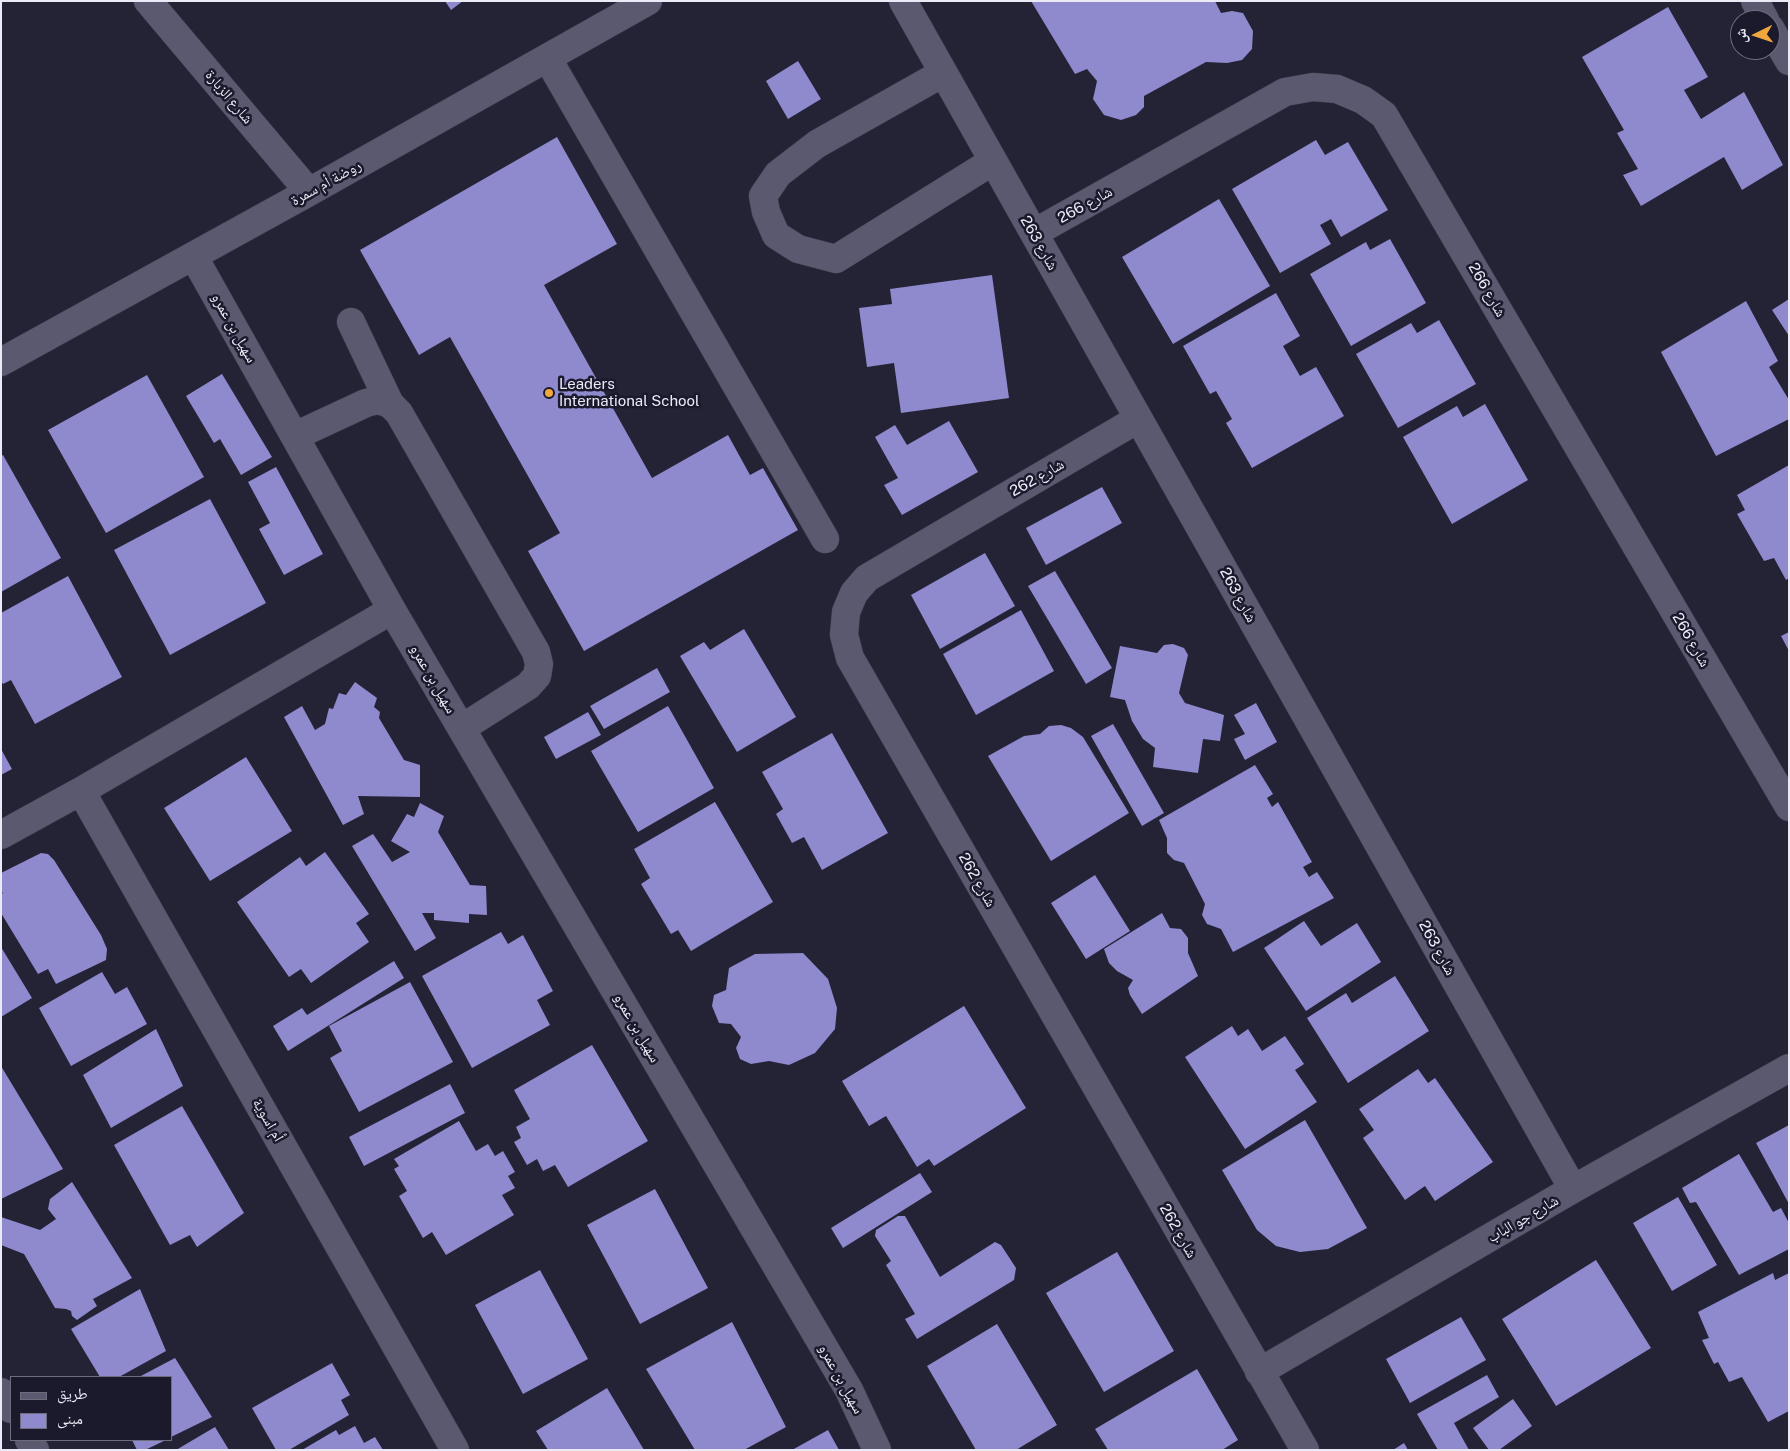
<!DOCTYPE html>
<meta charset="utf-8">
<style>
body{margin:0}
#map{position:relative;width:1790px;height:1451px;overflow:hidden;background:#242336;font-family:"Public Sans","Noto Naskh Arabic",sans-serif}
canvas{display:block}
.frame{position:absolute;inset:0;border:2px solid #ebebf8;pointer-events:none}
.legend{position:absolute;left:10px;top:1376px;width:162px;height:65px;box-sizing:border-box;background:#1b192c;border:1px solid #6e6d7e;margin:0;padding:6px 9px;list-style:none;font-size:15px;color:#ebebf8}
.legend li{display:flex;align-items:center;gap:10px;height:25px}
.legend b{width:25px;border:1px solid #6e6d7e}
.north{position:absolute;left:1730px;top:10px;width:50px;height:50px;box-sizing:border-box;background:#1b192c;border:1px solid #6e6d7e;border-radius:50%;rotate:266deg;font-size:14px;font-weight:700;line-height:20px;text-align:center;color:#ebebf8}
.north::after{content:'';display:block;margin:auto;width:18px;height:22px;background:#efa73e;clip-path:polygon(50% 0,100% 100%,50% 72%,0 100%)}
</style>
<div id="map">
<canvas width="1790" height="1451"></canvas>
<div class="frame"></div>
<ul class="legend">
<li><b style="height:6px;background:#5a596f"></b>طريق</li>
<li><b style="height:14px;background:#8f89ce"></b>مبنى</li>
</ul>
<div class="north">ش</div>
</div>
<script>
const ctx = document.querySelector('canvas').getContext('2d');
ctx.lineJoin = 'round';
function fill(path, color) {
  ctx.fillStyle = color;
  ctx.fill(path, 'evenodd');
}
function toPath(rows) {
  const path = new Path2D();
  for (const r of rows) {
    path.moveTo(r[0], r[1]);
    for (let i = 2; i < r.length; i += 2) path.lineTo(r[i], r[i + 1]);
  }
  return path;
}
function trace(path, color, width, dash) {
  ctx.strokeStyle = color;
  ctx.lineWidth = width;
  ctx.lineCap = dash ? 'butt' : 'round';
  ctx.setLineDash(dash || []);
  ctx.stroke(path);
}
function label(font, color, halo, rows, align = 'center') {
  ctx.font = font + ' "Public Sans","Noto Naskh Arabic",sans-serif';
  ctx.lineWidth = 5;
  ctx.setLineDash([]);
  ctx.textBaseline = 'middle';
  ctx.strokeStyle = halo;
  ctx.fillStyle = color;
  for (const [text, x, y, turn = 0] of rows) {
    ctx.save();
    ctx.translate(x, y);
    ctx.rotate((+turn || 0) * Math.PI / 180);
    ctx.textAlign = isNaN(turn) ? turn : align;
    if (halo) ctx.strokeText(text, 0, 0);
    ctx.fillText(text, 0, 0);
    ctx.restore();
  }
}
fill(toPath([
 [445,1,463,1,451,10],
 [1031,1,1215,1,1221,13,1232,11,1243,13,1253,31,1252,49,1242,60,1227,63,1206,62,1144,96,1144,107,1136,115,1121,120,1104,115,1093,99,1097,81,1087,69,1075,74],
 [1668,7,1708,77,1684,90,1701,119,1744,92,1783,165,1742,190,1724,157,1641,206,1623,175,1638,169,1617,133,1624,130,1582,57],
 [798,61,821,99,788,119,766,81],
 [557,137,617,244,544,285,652,478,728,435,750,475,763,468,798,530,584,651,528,551,560,533,450,337,419,355,360,250],
 [1316,140,1325,155,1348,142,1388,210,1341,237,1331,219,1320,225,1331,244,1280,273,1232,189],
 [1219,199,1270,286,1173,344,1122,257],
 [1390,239,1426,303,1351,346,1310,274,1366,242,1370,250],
 [992,275,1009,398,901,413,894,363,867,367,859,308,892,304,890,289],
 [1276,293,1300,336,1283,346,1300,376,1316,367,1344,416,1252,468,1226,423,1232,419,1216,391,1210,394,1183,346],
 [1789,299,1789,336,1772,310],
 [1746,301,1778,361,1769,367,1789,400,1789,419,1716,456,1661,352],
 [1439,320,1476,384,1398,428,1356,354,1411,323,1417,333],
 [222,374,272,457,241,475,220,439,214,443,186,396],
 [147,375,204,477,106,533,48,430],
 [1485,404,1528,480,1452,524,1403,437,1457,406,1463,417],
 [949,421,978,472,902,515,884,485,898,478,875,437,895,425,907,445],
 [3,455,61,558,1,592,1,456],
 [1789,465,1789,578,1786,580,1774,558,1764,561,1737,514,1745,510,1737,495],
 [276,467,323,554,284,575,259,529,270,523,248,482],
 [1102,487,1122,523,1046,565,1026,528],
 [210,499,266,603,170,655,114,550],
 [985,553,1015,606,940,649,911,595],
 [1055,571,1112,668,1086,684,1028,586],
 [68,576,122,677,35,724,11,680,3,684,1,681,1,613],
 [1021,610,1054,671,976,715,943,654],
 [744,629,796,717,737,752,680,656,704,642,710,650],
 [1789,632,1789,651,1781,636],
 [1173,644,1184,648,1188,655,1179,693,1185,703,1224,715,1220,741,1203,739,1198,773,1153,767,1155,748,1143,739,1132,721,1125,700,1110,697,1120,646,1157,653,1164,645],
 [657,668,670,692,604,729,590,706],
 [355,682,377,698,374,707,380,712,379,718,404,760,420,765,420,797,358,796,364,814,343,825,284,717,302,706,315,730,325,724,329,708,333,709,339,693,346,695],
 [1256,703,1277,742,1245,760,1234,739,1245,734,1234,715],
 [668,706,714,788,638,832,591,751],
 [588,712,601,735,556,759,544,737],
 [1113,724,1164,813,1142,826,1091,736],
 [1061,725,1071,728,1083,737,1129,813,1051,861,988,756,1024,736,1040,734,1049,726],
 [832,733,888,833,822,870,804,837,792,843,776,814,783,809,762,772],
 [1,749,12,769,1,775],
 [246,757,292,831,210,881,164,808],
 [1255,765,1273,794,1267,798,1272,807,1278,802,1312,862,1303,867,1309,877,1317,872,1334,898,1233,952,1221,929,1207,924,1202,915,1205,904,1184,863,1174,860,1167,853,1167,838,1159,820],
 [715,802,773,902,691,951,678,930,671,934,641,884,650,878,634,849],
 [420,803,444,816,438,832,470,885,486,886,487,915,469,914,469,923,434,920,434,913,422,913,436,938,415,951,352,846,373,834,392,862,410,852,391,841,407,814,414,817],
 [325,852,369,914,356,923,369,942,311,983,301,969,289,977,237,902,300,857,306,866],
 [41,853,48,854,54,860,101,935,107,949,106,960,56,984,48,969,38,974,1,913,1,894,3,893,1,891,1,873],
 [1095,875,1130,931,1086,959,1051,903],
 [1162,913,1170,928,1181,929,1188,938,1188,953,1198,976,1142,1014,1130,995,1128,988,1133,980,1117,971,1109,963,1104,949],
 [1304,921,1321,946,1357,923,1381,962,1306,1011,1264,948],
 [501,932,508,944,523,935,553,991,537,1000,550,1025,472,1068,422,976],
 [1,947,32,998,1,1017],
 [803,953,828,979,837,1008,835,1029,815,1053,789,1065,769,1061,751,1064,740,1059,736,1048,741,1037,731,1024,719,1023,712,1006,714,995,726,990,729,968,755,954],
 [394,961,404,978,288,1051,273,1026,302,1008,307,1015],
 [102,972,115,994,127,987,147,1024,71,1066,39,1008],
 [1395,976,1429,1031,1348,1083,1307,1018,1346,993,1352,1003],
 [410,982,453,1062,359,1112,330,1058,342,1051,329,1026],
 [964,1006,1026,1108,934,1166,929,1159,917,1167,886,1116,869,1126,842,1081],
 [1232,1026,1238,1036,1248,1029,1262,1051,1285,1036,1304,1064,1295,1070,1317,1102,1245,1149,1185,1057],
 [156,1029,183,1086,111,1128,83,1075],
 [592,1045,648,1141,568,1187,555,1165,543,1171,537,1159,527,1165,514,1142,521,1138,516,1127,530,1119,514,1090],
 [1,1066,63,1169,1,1199],
 [1418,1069,1428,1083,1435,1078,1493,1162,1435,1201,1425,1186,1405,1200,1363,1138,1374,1130,1359,1109],
 [450,1084,465,1113,364,1166,349,1137],
 [182,1106,244,1213,197,1247,190,1235,170,1245,114,1145],
 [1305,1120,1367,1228,1328,1249,1300,1252,1276,1246,1257,1230,1222,1170],
 [459,1121,476,1151,488,1144,495,1156,503,1151,515,1172,508,1176,515,1188,502,1195,514,1215,446,1255,432,1232,423,1238,399,1196,407,1191,394,1169,399,1166,394,1159],
 [1789,1125,1789,1204,1756,1143],
 [1739,1154,1773,1212,1781,1208,1789,1223,1789,1249,1739,1275,1696,1202,1690,1203,1682,1188],
 [920,1173,932,1192,843,1248,831,1228],
 [72,1182,132,1278,93,1299,97,1306,77,1320,72,1316,71,1311,66,1309,55,1308,24,1254,1,1245,1,1217,40,1230,56,1219,48,1209,50,1199],
 [655,1189,708,1288,640,1324,587,1225],
 [1678,1197,1717,1265,1672,1291,1633,1223],
 [898,1216,905,1216,940,1277,995,1242,1001,1245,1016,1268,1014,1280,917,1339,905,1319,915,1314,886,1265,891,1261,875,1236,876,1230],
 [1117,1252,1174,1351,1104,1392,1046,1293],
 [1596,1260,1651,1348,1556,1406,1502,1319],
 [540,1270,588,1359,523,1394,475,1305],
 [1773,1273,1775,1280,1789,1273,1789,1411,1768,1422,1742,1377,1729,1382,1718,1362,1714,1364,1702,1340,1709,1338,1698,1312],
 [140,1289,166,1351,119,1377,100,1377,71,1329],
 [1461,1317,1486,1360,1410,1403,1386,1359],
 [732,1322,786,1427,744,1450,695,1450,646,1369],
 [997,1324,1057,1425,1016,1450,976,1450,927,1366],
 [175,1358,212,1417,171,1437,171,1377,139,1377],
 [332,1363,350,1395,341,1400,349,1415,289,1450,276,1450,252,1408],
 [1197,1369,1238,1440,1222,1450,1108,1450,1095,1429],
 [1487,1375,1499,1397,1454,1423,1469,1450,1438,1450,1417,1414],
 [607,1388,644,1450,548,1450,536,1431],
 [1513,1399,1532,1426,1499,1450,1489,1450,1473,1428],
 [355,1426,364,1443,375,1437,383,1450,302,1450,336,1430,339,1435],
 [215,1427,229,1450,176,1450],
 [828,1430,839,1450,792,1450],
 [132,1440,166,1440,145,1450,137,1450],
 [1404,1443,1408,1450,1393,1450]
]), '#8f89ce');
const minor = toPath([
 [148,1,309,192],
 [903,1,1573,1189],
 [1755,1,1765,20],
 [1770,28,1789,61],
 [548,59,825,539],
 [943,73,817,144,778,174,763,196,766,212,776,235,798,249,836,259,993,161],
 [1034,233,1285,92,1313,87,1337,89,1363,100,1384,115,1789,807],
 [194,257,392,610,849,1390,877,1450],
 [351,322,390,404],
 [1,362,309,192,648,1],
 [1138,419,867,578,854,593,846,612,844,635,850,658,1305,1450],
 [295,436,366,403,378,400,390,404,399,413,536,652,539,664,537,676,528,686,462,728],
 [81,791,455,1450],
 [1,835,81,791,392,610],
 [1259,1372,1573,1189,1789,1068],
 [1,1392,11,1409],
 [29,1440,35,1450]
]);
trace(minor, '#3f3d4d', 29);
trace(minor, '#5a596f', 28);
for (const [x, y, r, color] of [
 [549,393,5,"#efa73e"]
]) {
  const dot = new Path2D();
  dot.arc(x, y, r, 0, 2 * Math.PI);
  ctx.fillStyle = color;
  ctx.fill(dot);
  trace(dot, '#1b192c', 2);
}
label('15px', '#ebebf8', '#1b192c', [
 ["شارع الزبارة",229,97,50],
 ["روضة أم سمرة",326,183,-29],
 ["شارع 266",1085,205,-29],
 ["شارع 263",1039,243,60],
 ["شارع 266",1487,290,60],
 ["سهيل بن عمرو",234,328,61],
 ["شارع 262",1037,478,-30],
 ["شارع 263",1238,595,61],
 ["شارع 266",1691,640,60],
 ["سهيل بن عمرو",433,679,60],
 ["شارع 262",977,880,60],
 ["شارع 263",1437,948,61],
 ["سهيل بن عمرو",637,1028,60],
 ["أم اسوية",268,1120,60],
 ["شارع جو الباب",1523,1219,-30],
 ["شارع 262",1178,1231,60],
 ["سهيل بن عمرو",841,1379,61]
]);
label('15px', '#ebebf8', '#1b192c', [
 ["Leaders",559,384],
 ["International School",559,401]
], 'left');
</script>
